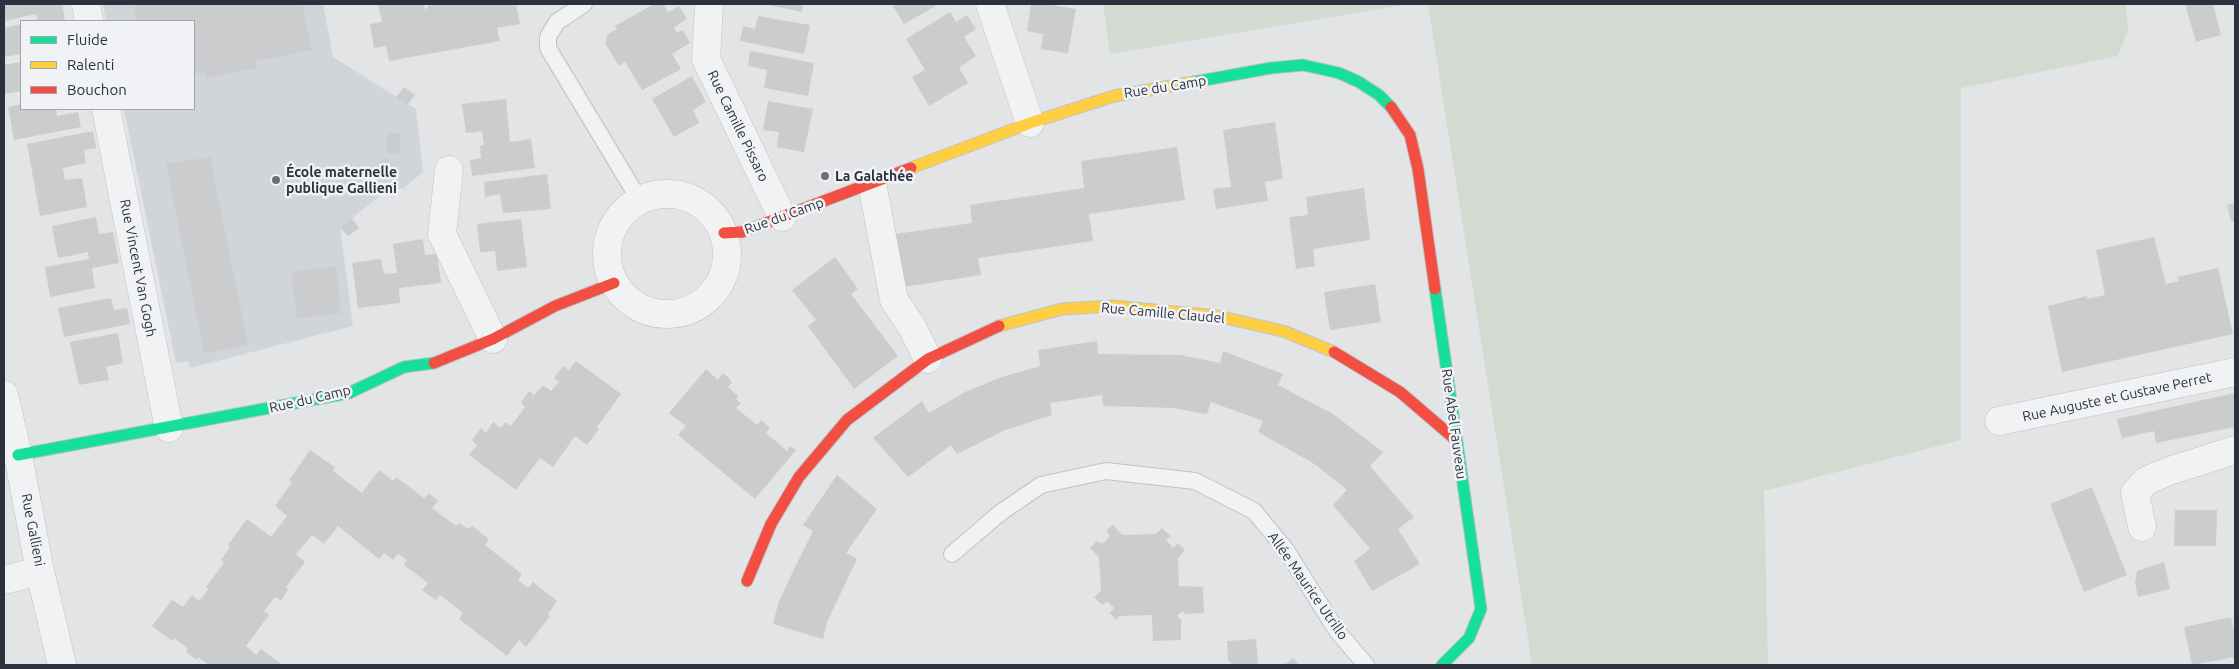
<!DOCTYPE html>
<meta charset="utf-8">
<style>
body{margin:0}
#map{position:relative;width:2239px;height:669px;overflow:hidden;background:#e2e4e6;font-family:Ubuntu,sans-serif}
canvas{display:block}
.frame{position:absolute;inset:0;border:5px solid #2b323e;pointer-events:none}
.legend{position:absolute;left:20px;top:20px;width:175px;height:90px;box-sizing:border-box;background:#f0f2f6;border:1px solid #a1a5ac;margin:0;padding:6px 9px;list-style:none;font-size:15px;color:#2b323e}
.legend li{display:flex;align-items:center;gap:10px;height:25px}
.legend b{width:25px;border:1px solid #a1a5ac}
</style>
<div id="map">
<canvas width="2239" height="669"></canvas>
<div class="frame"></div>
<ul class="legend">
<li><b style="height:6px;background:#16e098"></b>Fluide</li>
<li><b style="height:6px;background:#ffcf43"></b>Ralenti</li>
<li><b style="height:6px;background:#f24e42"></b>Bouchon</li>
</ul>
</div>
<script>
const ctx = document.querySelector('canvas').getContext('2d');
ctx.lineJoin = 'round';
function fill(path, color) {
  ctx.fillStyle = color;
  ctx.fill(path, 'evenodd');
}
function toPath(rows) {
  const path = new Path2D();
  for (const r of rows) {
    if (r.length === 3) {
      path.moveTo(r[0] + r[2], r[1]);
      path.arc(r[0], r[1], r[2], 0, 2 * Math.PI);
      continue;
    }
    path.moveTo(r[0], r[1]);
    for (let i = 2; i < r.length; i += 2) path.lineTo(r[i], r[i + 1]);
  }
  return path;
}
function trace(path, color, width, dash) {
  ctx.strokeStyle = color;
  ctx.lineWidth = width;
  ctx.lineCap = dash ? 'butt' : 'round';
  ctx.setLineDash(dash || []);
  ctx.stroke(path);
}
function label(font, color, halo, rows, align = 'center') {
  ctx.font = font + ' Ubuntu,sans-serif';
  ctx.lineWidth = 5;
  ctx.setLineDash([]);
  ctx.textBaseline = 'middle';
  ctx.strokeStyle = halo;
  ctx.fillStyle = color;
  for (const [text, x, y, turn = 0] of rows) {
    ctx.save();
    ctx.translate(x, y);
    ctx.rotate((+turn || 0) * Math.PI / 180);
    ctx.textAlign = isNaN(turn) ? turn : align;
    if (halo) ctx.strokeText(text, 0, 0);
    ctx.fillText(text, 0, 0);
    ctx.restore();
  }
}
fill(toPath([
 [103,4,323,4,333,57,416,109,423,172,404,188,386,191,340,228,353,326,190,368,188,361,176,363,124,109,194,109,194,21,106,21]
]), '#d1d4d9');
fill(toPath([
 [1103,4,1410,4,1110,54],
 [1428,4,2126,4,2128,30,2118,56,1961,88,1961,440,1764,491,1768,665,1532,665]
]), '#d3dad2');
fill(toPath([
 [4,4,62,4,65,21,38,21,36,14,5,21],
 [134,4,302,4,312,50,255,61,257,68,206,78,204,72,194,74,194,21,137,21],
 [378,4,424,4,425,10,430,4,516,4,520,24,497,28,500,41,389,61,386,46,374,48,370,24,382,22],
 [654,4,663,4,668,12,679,6,687,19,674,27,677,33,683,30,690,43,672,54,681,69,642,90,625,62,619,66,605,43,608,34,617,29,615,26],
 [764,4,803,4,802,12],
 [892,4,939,4,904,24],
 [1031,4,1045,4,1076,9,1068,53,1041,49,1043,34,1027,31],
 [2185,4,2213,4,2221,35,2196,42],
 [950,12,956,22,967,15,976,29,964,37,976,56,959,68,968,83,929,106,912,77,925,70,906,39],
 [758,16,810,25,804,54,740,41,743,26,755,29],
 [21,24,21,54,4,57,4,28],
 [750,51,814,63,808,96,764,88,767,70,748,66],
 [21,62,21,91,5,94,4,65],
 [692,76,706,102,693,110,699,123,674,137,652,99],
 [404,87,415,95,407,105,396,98],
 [506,99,510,142,531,139,535,168,472,176,470,160,481,158,480,146,484,145,482,131,466,133,462,104],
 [768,101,813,109,804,152,777,147,779,132,763,130],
 [21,104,21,109,56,109,57,116,78,112,81,127,14,140,8,107],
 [1275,122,1283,179,1265,182,1268,201,1216,209,1213,189,1231,187,1223,130],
 [93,131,96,148,84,150,86,163,63,168,65,180,82,178,87,207,40,216,27,144],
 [387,133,401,134,399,154,386,153],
 [1177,147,1185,200,1089,214,1093,241,978,258,981,275,903,287,896,234,972,223,970,205,1084,188,1081,161],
 [210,157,248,345,204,353,166,164],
 [385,158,396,167,385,180,374,171],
 [547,174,551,209,503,213,500,194,485,197,484,182],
 [1364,188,1370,240,1313,249,1315,266,1296,269,1289,217,1308,215,1306,197],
 [2235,203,2235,221,2231,222,2227,205],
 [96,217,99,234,113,232,119,263,92,268,95,288,50,297,45,267,89,259,88,252,58,258,52,226],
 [352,218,359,228,348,236,340,228],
 [521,219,527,267,497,271,495,251,480,252,477,224],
 [2154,237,2166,284,2179,281,2177,277,2218,268,2233,334,2062,372,2048,306,2087,296,2087,299,2105,295,2096,250],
 [423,239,425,255,437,254,441,283,399,288,400,303,358,308,352,263,381,259,384,274,397,273,393,244],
 [835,257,858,289,851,294,898,356,854,389,808,326,816,320,792,290],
 [336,266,341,313,297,319,291,272],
 [1375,284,1381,322,1330,330,1324,292],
 [111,298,114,310,127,308,130,324,64,337,58,308],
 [118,333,123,363,106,367,109,380,79,385,70,342],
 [1097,341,1098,354,1180,355,1220,363,1223,351,1283,374,1278,385,1333,414,1383,452,1370,466,1414,517,1398,529,1420,564,1372,591,1354,561,1370,549,1333,505,1347,490,1316,465,1258,432,1263,421,1211,402,1207,414,1205,414,1173,408,1103,406,1102,395,1050,403,1052,415,1003,431,957,454,951,445,908,477,873,438,922,401,929,413,965,392,1002,377,1040,366,1038,350],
 [576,361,621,394,597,427,599,429,587,445,575,436,553,467,540,458,516,490,469,455,477,445,472,440,481,428,486,433,493,422,501,428,505,422,511,426,525,407,521,403,529,391,534,395,543,385,551,391,559,382,554,378,563,366,569,370],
 [706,369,718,380,723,373,729,378,732,383,728,387,738,396,736,399,741,403,736,408,757,425,761,420,770,428,766,433,787,451,790,446,796,450,755,499,678,435,686,426,669,413],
 [2235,393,2235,427,2156,443,2154,431,2122,438,2117,419],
 [310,450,335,467,333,471,362,493,379,470,393,481,396,477,424,498,429,493,438,501,432,508,456,526,459,523,468,529,472,526,489,539,485,545,522,574,518,580,528,588,533,582,557,601,548,614,550,616,526,647,519,640,507,656,459,619,463,613,440,595,436,600,422,590,428,583,404,565,407,560,398,554,393,560,384,553,379,559,338,526,324,544,312,535,296,554,305,562,286,587,288,590,281,601,275,597,264,611,269,615,246,646,256,655,261,649,283,665,209,665,198,657,197,660,186,652,188,649,174,638,172,641,152,626,172,600,183,607,192,595,199,601,209,589,206,587,224,563,221,560,230,547,228,545,247,519,271,537,287,516,275,506,292,482,289,480],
 [837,475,877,509,846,553,857,559,827,622,823,639,773,624,778,604,794,569,813,531,803,525],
 [2092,487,2127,575,2084,592,2050,504],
 [2175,510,2217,510,2216,546,2174,546],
 [1113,525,1122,535,1156,534,1162,528,1171,536,1166,540,1173,548,1178,543,1185,550,1178,558,1179,586,1203,587,1204,613,1186,614,1182,611,1177,616,1181,620,1181,640,1153,641,1152,615,1120,616,1116,620,1110,613,1114,608,1107,601,1102,605,1094,597,1101,591,1099,557,1090,548,1097,541,1102,544,1110,536,1106,531],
 [2164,562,2170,589,2138,597,2135,582,2137,571],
 [2231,617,2235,636,2235,657,2192,665,2184,627],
 [1256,639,1258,665,1233,665,1228,660,1227,641],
 [1293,658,1299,665,1277,665,1288,663]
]), '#caccce');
const lane = toPath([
 [584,4,557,22,548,37,548,48,640,201],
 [952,554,1000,513,1041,485,1106,471,1195,481,1254,511,1286,550,1337,631,1366,665]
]);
const street = toPath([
 [86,4,89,21],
 [709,4,706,59,782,217],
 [990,4,1030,123],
 [106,109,169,428],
 [449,170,442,234,493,339],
 [872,183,894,300,912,327,928,359],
 [667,254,60],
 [4,395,18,455,40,571,62,665],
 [1999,421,2235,372],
 [2142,527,2135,493,2146,481,2169,471,2235,450],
 [4,580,40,571]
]);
const fast = toPath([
 [1194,82,1271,68,1303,65,1339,73,1359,82,1379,95,1391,107],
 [1435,289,1481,609,1469,638,1442,665],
 [18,455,349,393,404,367,434,363]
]);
const slow = toPath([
 [911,168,1030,123,1114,96,1194,82],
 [999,326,1062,309,1112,306,1217,316,1283,331,1334,352]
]);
const jam = toPath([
 [1391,107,1410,135,1418,169,1435,289],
 [724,233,742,232,911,168],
 [1334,352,1400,392,1456,440],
 [434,363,493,339,555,306,614,283],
 [747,581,771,524,799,477,847,420,928,359,999,326]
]);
trace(lane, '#c0c2c4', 18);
trace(street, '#c0c2c4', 29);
trace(fast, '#c0c2c4', 13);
trace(slow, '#c0c2c4', 13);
trace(jam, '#c0c2c4', 13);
trace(lane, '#f1f2f4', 16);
trace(street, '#f1f2f4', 28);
trace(fast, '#16e098', 11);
trace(slow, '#ffcf43', 11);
trace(jam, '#f24e42', 11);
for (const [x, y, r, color] of [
 [825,176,5,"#6b7079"],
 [276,180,5,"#6b7079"]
]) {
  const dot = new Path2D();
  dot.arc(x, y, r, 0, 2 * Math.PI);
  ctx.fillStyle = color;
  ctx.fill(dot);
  trace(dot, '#f0f2f6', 2);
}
label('14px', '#2b323e', '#f0f2f6', [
 ["Rue du Camp",1165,87,-9],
 ["Rue Camille Pissaro",738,126,64],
 ["Rue du Camp",784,216,-20],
 ["Rue Vincent Van Gogh",138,268,79],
 ["Rue Camille Claudel",1163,313,5],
 ["Rue Auguste et Gustave Perret",2117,397,-12],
 ["Rue du Camp",310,399,-13],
 ["Rue Abel Fauveau",1454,424,82],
 ["Rue Gallieni",33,530,79],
 ["Allée Maurice Utrillo",1308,586,55]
]);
label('bold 14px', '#2b323e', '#f0f2f6', [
 ["École maternelle",286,172],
 ["publique Gallieni",286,188],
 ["La Galathée",835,176]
], 'left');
</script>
